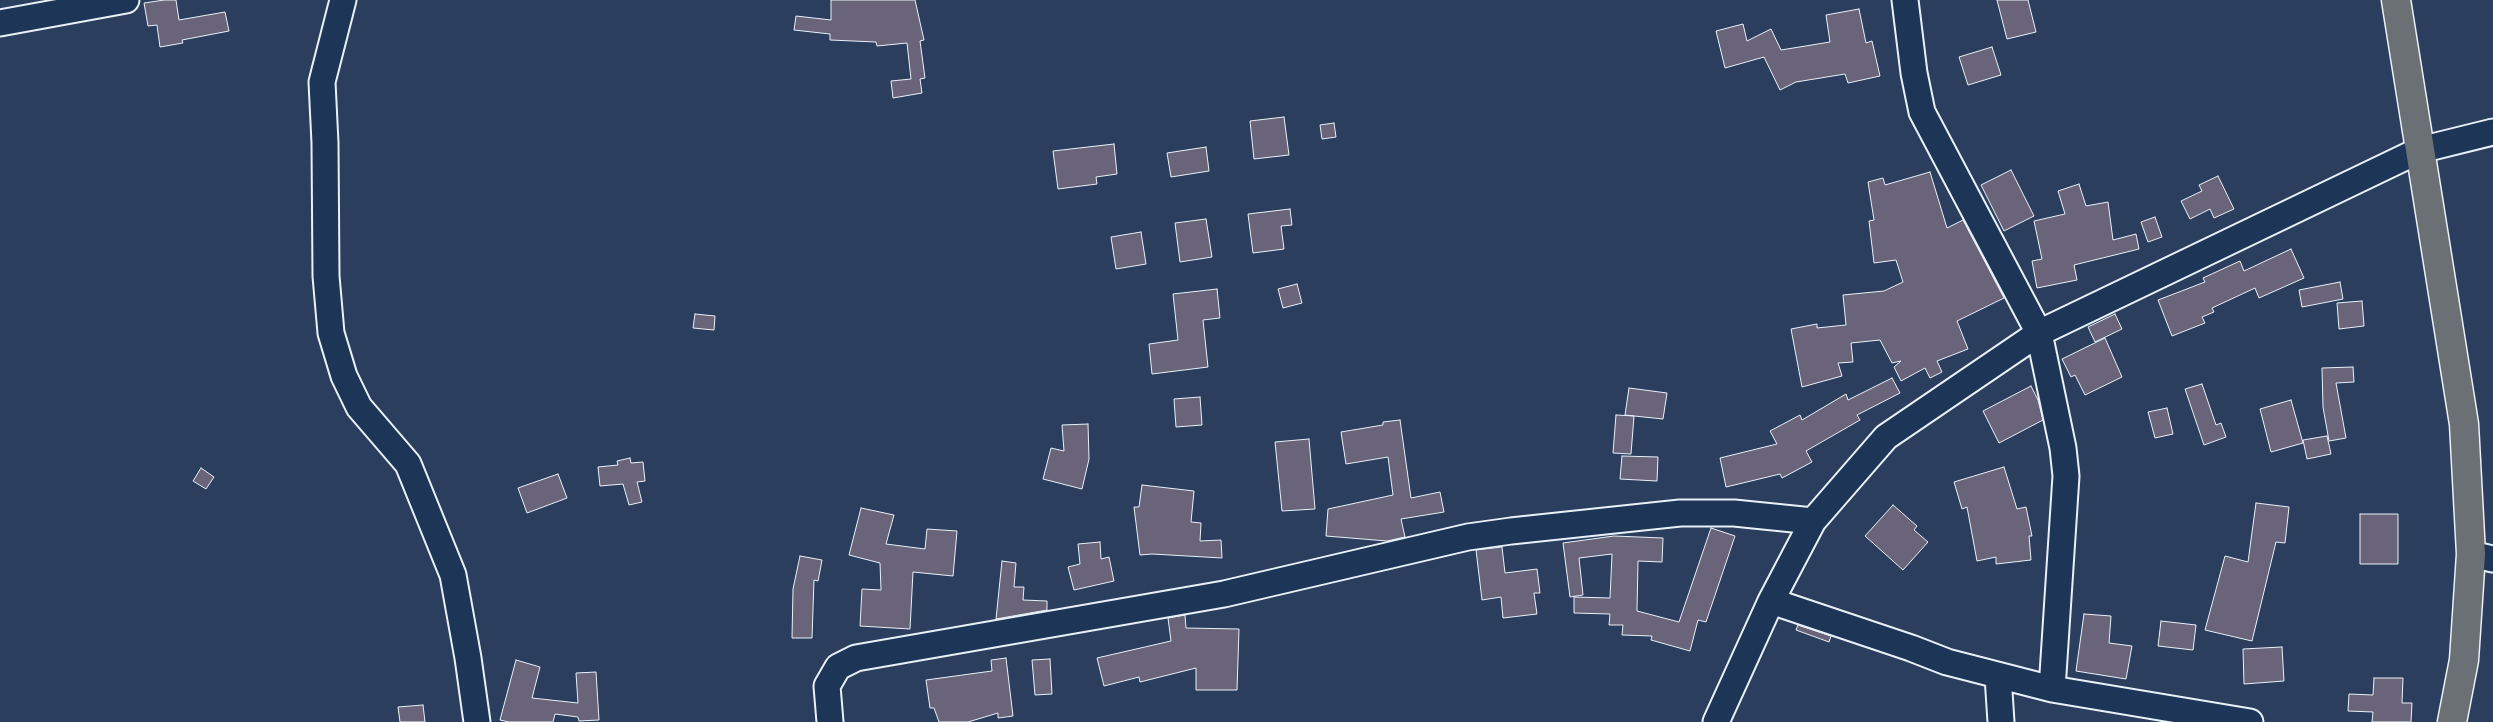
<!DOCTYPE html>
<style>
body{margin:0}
canvas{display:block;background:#2c3e5e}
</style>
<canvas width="2493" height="722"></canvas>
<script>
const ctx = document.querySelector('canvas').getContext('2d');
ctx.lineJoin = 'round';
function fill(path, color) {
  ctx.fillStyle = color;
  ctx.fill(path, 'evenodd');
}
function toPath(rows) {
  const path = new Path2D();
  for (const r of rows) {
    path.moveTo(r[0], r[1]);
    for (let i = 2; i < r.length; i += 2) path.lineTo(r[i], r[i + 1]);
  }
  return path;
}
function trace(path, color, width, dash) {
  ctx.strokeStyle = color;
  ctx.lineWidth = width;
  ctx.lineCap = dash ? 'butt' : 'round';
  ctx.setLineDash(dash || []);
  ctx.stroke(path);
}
const building = toPath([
 [164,0,176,0,179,20,225,12,229,31,182,40,183,43,160,47,157,25,148,26,144,3,164,0],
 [831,0,915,0,924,40,920,41,925,78,920,79,922,93,893,98,891,81,911,79,907,43,877,46,876,42,830,40,830,34,794,30,796,16,831,20,831,0],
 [1997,0,2028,0,2036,32,2007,39,1997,0],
 [1859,9,1866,43,1872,41,1880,76,1848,83,1845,74,1796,82,1780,90,1764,57,1725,68,1716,31,1743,24,1747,41,1771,29,1781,50,1830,42,1826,15,1859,9],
 [1992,47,2001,75,1968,85,1959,57,1992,47],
 [1284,117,1289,155,1254,159,1250,121,1284,117],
 [1334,123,1336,137,1322,139,1320,125,1334,123],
 [1114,144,1117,174,1096,177,1097,184,1058,189,1053,151,1114,144],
 [1206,147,1209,171,1171,177,1167,153,1206,147],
 [2011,170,2034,216,2004,231,1981,185,2011,170],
 [1930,172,1947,228,1963,220,2004,298,1957,321,1968,349,1937,361,1942,372,1930,378,1925,368,1901,381,1894,367,1901,361,1892,363,1880,340,1851,343,1853,362,1838,363,1842,376,1802,387,1791,329,1817,324,1817,328,1846,325,1843,295,1884,291,1903,282,1896,260,1874,263,1869,221,1874,220,1868,182,1883,178,1885,185,1930,172],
 [2218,176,2234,209,2214,218,2210,209,2190,219,2181,201,2202,191,2199,185,2218,176],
 [2079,184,2086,206,2108,202,2113,240,2136,234,2139,249,2074,265,2077,280,2037,288,2032,261,2042,259,2034,221,2065,214,2058,191,2079,184],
 [1290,209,1292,225,1281,226,1284,249,1253,253,1248,214,1290,209],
 [2155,217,2162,237,2148,242,2141,222,2155,217],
 [1206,219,1212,257,1180,262,1175,223,1206,219],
 [1141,232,1146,264,1116,269,1111,237,1141,232],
 [2291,249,2304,278,2259,298,2255,288,2212,308,2214,312,2202,317,2205,323,2172,336,2158,300,2205,282,2203,278,2240,261,2244,271,2291,249],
 [2340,282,2343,299,2302,307,2299,290,2340,282],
 [1297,284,1302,303,1283,308,1278,289,1297,284],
 [1217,289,1220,318,1203,320,1208,367,1152,374,1149,344,1178,340,1173,294,1217,289],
 [2362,301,2364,326,2339,329,2337,303,2362,301],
 [695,314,715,316,714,330,693,328,695,314],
 [2115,314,2122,329,2095,342,2088,327,2115,314],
 [2105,338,2122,377,2085,395,2075,375,2071,377,2062,359,2105,338],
 [2353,367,2354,382,2336,383,2346,438,2329,441,2323,407,2322,368,2353,367],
 [1892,378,1900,393,1857,415,1860,420,1806,451,1812,462,1782,478,1780,474,1726,487,1720,458,1777,444,1770,431,1800,415,1802,420,1846,394,1848,400,1892,378],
 [2202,384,2216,425,2221,423,2226,437,2204,445,2185,389,2202,384],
 [2031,386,2038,400,2043,420,1999,443,1983,411,2031,386],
 [1629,388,1667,393,1663,419,1625,415,1629,388],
 [1200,397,1202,425,1176,427,1174,399,1200,397],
 [2291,400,2303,443,2271,452,2260,409,2291,400],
 [2167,408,2173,434,2155,438,2148,412,2167,408],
 [1616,415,1634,416,1631,454,1613,453,1616,415],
 [1400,420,1411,498,1440,492,1444,512,1401,519,1405,537,1387,541,1326,536,1328,509,1393,495,1388,457,1346,464,1341,432,1383,425,1383,422,1400,420],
 [1088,424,1089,459,1082,489,1043,479,1051,448,1064,451,1062,425,1088,424],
 [2327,436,2331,454,2307,459,2303,440,2327,436],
 [1309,439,1315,509,1282,511,1275,442,1309,439],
 [1622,456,1658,457,1657,481,1620,479,1622,456],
 [630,458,631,463,643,462,645,481,637,482,642,502,629,505,623,484,600,486,598,467,618,465,617,461,630,458],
 [2004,467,2017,509,2026,507,2032,536,2029,536,2031,560,1996,564,1996,557,1977,561,1967,507,1962,509,1954,482,2004,467],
 [201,468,214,477,206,489,193,481,201,468],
 [558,474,567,498,527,513,518,488,558,474],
 [1142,485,1194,491,1191,522,1201,523,1200,541,1221,540,1222,558,1152,554,1140,555,1134,507,1139,507,1142,485],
 [2256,503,2289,507,2285,543,2276,542,2252,641,2205,630,2225,556,2248,562,2256,503],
 [1893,505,1917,526,1914,530,1928,542,1903,570,1865,536,1893,505],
 [861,508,894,515,886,544,925,549,927,529,957,531,953,576,913,572,910,629,860,626,862,589,881,590,880,563,849,555,861,508],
 [2360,514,2398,514,2398,564,2360,564,2360,514],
 [1711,528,1735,536,1706,622,1698,620,1690,651,1651,640,1652,636,1622,635,1623,625,1609,625,1610,614,1574,613,1574,597,1610,598,1612,554,1579,558,1583,595,1570,597,1563,543,1614,536,1663,538,1662,562,1638,561,1637,611,1679,622,1711,528],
 [1100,542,1101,559,1109,557,1114,581,1074,590,1068,567,1080,564,1078,544,1100,542],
 [1502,547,1505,573,1537,569,1540,593,1534,593,1537,614,1503,618,1501,597,1482,600,1476,550,1502,547],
 [800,556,822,560,818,581,814,580,812,638,792,638,793,589,800,556],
 [1002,561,1016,563,1014,587,1024,587,1023,600,1047,601,1047,610,996,619,1002,561],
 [2084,614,2111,616,2109,643,2132,646,2126,679,2076,671,2084,614],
 [1185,615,1186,628,1239,629,1237,690,1196,690,1196,668,1140,682,1139,677,1104,686,1097,658,1171,641,1168,618,1185,615],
 [2161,621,2196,625,2193,650,2158,646,2161,621],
 [1798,625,1831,636,1829,642,1796,630,1798,625],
 [2282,647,2284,681,2244,684,2243,649,2282,647],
 [1006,658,1013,716,998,718,998,713,968,722,939,722,934,708,930,708,926,680,992,671,991,660,1006,658],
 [1050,659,1052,694,1035,695,1032,660,1050,659],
 [516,660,540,667,532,698,578,703,576,673,596,672,599,720,579,721,578,717,555,714,553,722,509,722,500,720,516,660],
 [2374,678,2403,678,2402,703,2412,703,2411,722,2372,722,2373,712,2348,711,2349,694,2373,695,2374,678],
 [423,705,425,722,400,722,398,707,423,705]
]);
fill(building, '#6a647a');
trace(building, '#e8f1f8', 1);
const minor = toPath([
 [343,0,322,82,325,143,326,276,331,333,344,376,359,407,408,464,453,575,468,658,477,722],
 [1905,0,1914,73,1922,112,2039,333,2063,448,2066,476,2052,689],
 [0,23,126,0],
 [2471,554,2493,559],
 [1771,601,1911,648,1947,662,2052,689,2250,722],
 [1998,676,2001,722],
 [830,722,827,686,838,667,856,658,1224,594,1468,537,1511,531,1680,513,1734,513,1813,521],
 [1716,722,1771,601,1813,521,1886,437,2039,333,2420,150,2493,132]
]);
const major = toPath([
 [2396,0,2464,424,2471,554,2464,660,2452,722]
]);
trace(minor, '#e8f1f8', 29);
trace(major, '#e8f1f8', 31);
trace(minor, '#1d3557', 25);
trace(major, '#6a7074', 28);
</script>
